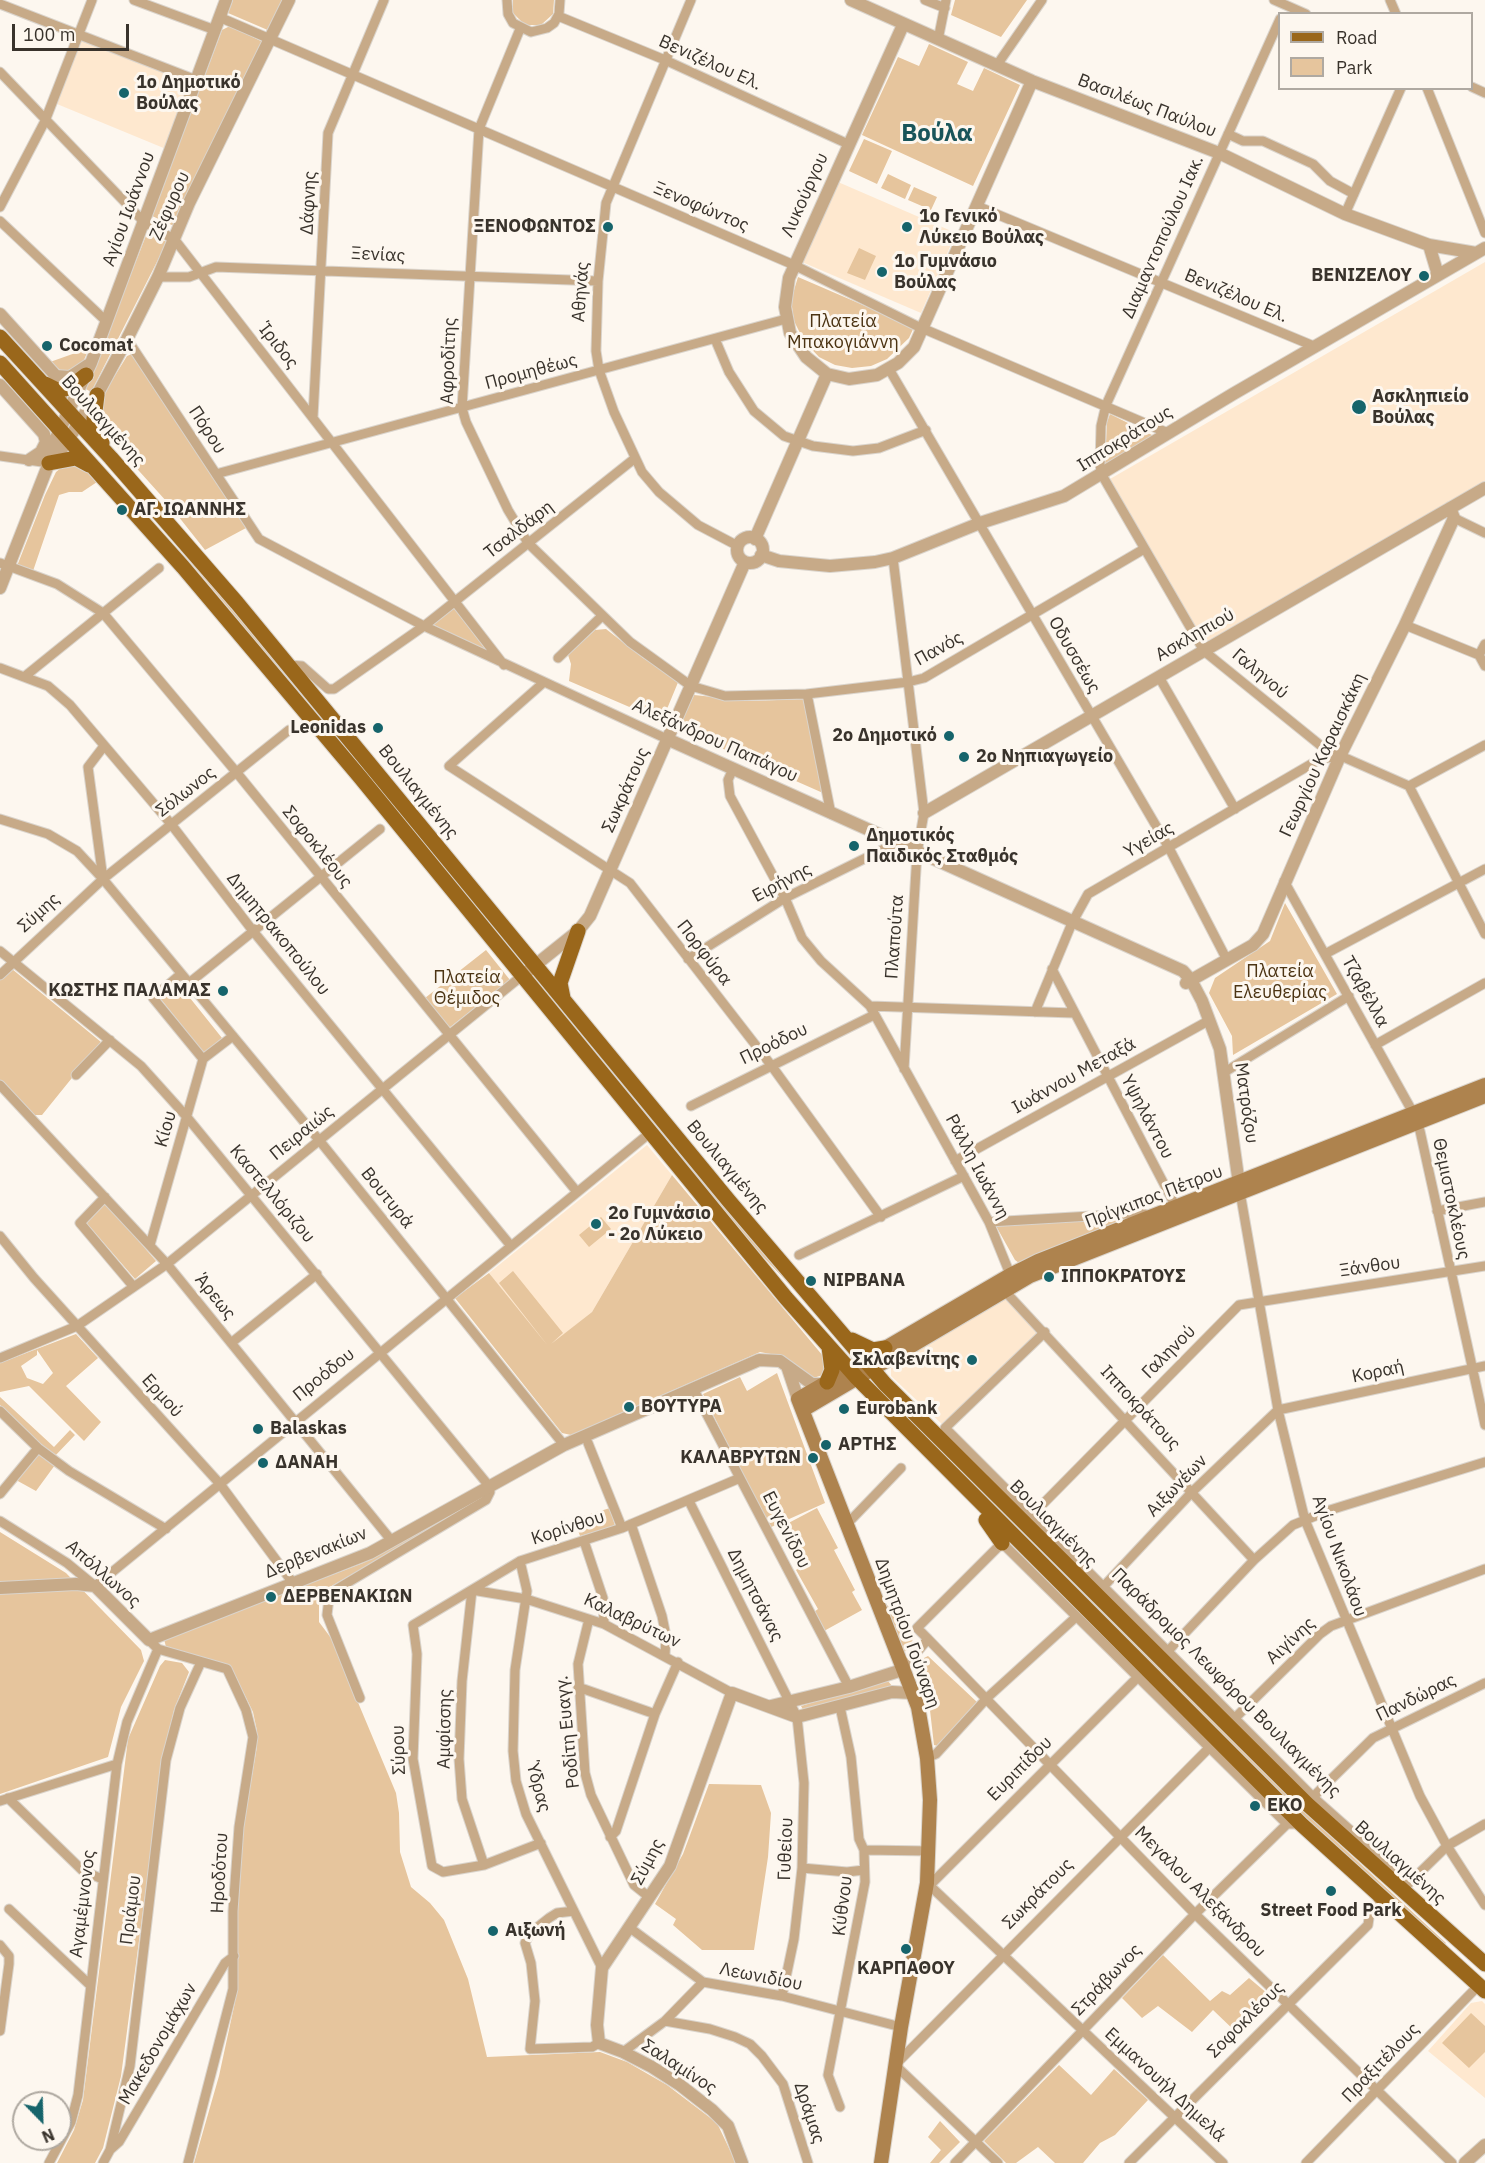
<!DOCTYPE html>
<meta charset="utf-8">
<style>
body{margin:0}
#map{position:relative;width:1485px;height:2163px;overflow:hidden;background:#fdf7ef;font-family:"IBM Plex Sans",sans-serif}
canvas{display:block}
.legend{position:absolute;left:1278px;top:12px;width:195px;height:78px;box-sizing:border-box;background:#fdf7ef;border:2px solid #afa9a1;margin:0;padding:8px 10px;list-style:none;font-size:18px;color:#39332c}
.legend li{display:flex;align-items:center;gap:12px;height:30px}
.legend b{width:30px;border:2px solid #afa9a1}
.north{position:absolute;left:12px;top:2091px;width:60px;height:60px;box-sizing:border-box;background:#fdf7ef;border:2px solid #afa9a1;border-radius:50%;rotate:157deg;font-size:16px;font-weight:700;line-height:24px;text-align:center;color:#39332c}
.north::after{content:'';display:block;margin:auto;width:21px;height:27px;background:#16646b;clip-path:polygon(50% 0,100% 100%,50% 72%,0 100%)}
.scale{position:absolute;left:12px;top:24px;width:117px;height:27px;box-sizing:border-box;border:3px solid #39332c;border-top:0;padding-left:8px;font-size:18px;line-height:21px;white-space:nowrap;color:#39332c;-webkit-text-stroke:4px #fdf7ef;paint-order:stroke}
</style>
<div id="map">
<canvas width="1485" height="2163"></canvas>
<ul class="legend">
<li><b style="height:8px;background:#9a671b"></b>Road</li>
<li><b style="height:16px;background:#e6c59d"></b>Park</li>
</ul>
<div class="north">N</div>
<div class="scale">100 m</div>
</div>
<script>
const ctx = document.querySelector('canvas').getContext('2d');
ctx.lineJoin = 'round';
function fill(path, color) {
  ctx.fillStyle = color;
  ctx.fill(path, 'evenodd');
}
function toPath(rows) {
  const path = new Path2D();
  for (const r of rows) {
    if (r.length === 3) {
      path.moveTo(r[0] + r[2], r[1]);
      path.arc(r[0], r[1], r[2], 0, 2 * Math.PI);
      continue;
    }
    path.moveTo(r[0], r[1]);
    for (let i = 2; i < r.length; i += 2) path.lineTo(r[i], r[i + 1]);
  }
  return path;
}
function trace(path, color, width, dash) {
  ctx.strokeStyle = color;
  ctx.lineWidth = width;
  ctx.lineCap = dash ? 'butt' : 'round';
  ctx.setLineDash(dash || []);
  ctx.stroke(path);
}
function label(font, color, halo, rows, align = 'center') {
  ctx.font = font + ' "IBM Plex Sans",sans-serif';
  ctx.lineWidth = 6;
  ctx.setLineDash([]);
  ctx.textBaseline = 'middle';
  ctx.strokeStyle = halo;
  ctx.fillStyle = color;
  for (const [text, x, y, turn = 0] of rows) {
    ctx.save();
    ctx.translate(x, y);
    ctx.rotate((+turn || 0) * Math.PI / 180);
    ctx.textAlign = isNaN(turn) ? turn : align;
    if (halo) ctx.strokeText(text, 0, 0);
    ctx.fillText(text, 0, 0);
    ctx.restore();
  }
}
fill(toPath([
 [81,40,191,82,166,149,57,104],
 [838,182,956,233,921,313,802,262],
 [1485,262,1485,482,1205,644,1110,479],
 [647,1145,672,1175,592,1312,548,1347,489,1273],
 [1004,1295,1038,1334,944,1426,891,1376,891,1368],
 [1482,2001,1485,2004,1485,2098,1428,2051,1471,2003]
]), '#fee8cf');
fill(toPath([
 [233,0,284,0,270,31,228,13],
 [513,0,554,0,553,14,541,25,525,25,513,13],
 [955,0,1027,0,1001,37,951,15],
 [230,26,263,42,174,226,152,216,222,30],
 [929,44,968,62,957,84,973,91,984,68,1020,85,973,186,862,135,898,57,919,66],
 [864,139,892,151,877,184,849,171],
 [888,174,911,185,905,199,881,188],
 [914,187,937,197,931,210,908,200],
 [147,233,167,242,91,392,86,389],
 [859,248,876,256,865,280,847,273],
 [798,277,914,327,909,338,887,359,871,366,852,368,835,365,819,357,804,341,794,321,791,300],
 [81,351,87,353,84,360,81,365,70,371,60,370,50,362],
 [132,354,246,528,205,550,167,502,103,431,99,420,100,400,127,356],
 [1110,414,1154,436,1105,465,1107,422],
 [70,464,84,469,97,482,82,492,69,492,59,495,33,571,17,566,45,495,56,472,62,467],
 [183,553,213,583,521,958,519,960],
 [453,607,487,651,485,654,431,623],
 [606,629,643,658,679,680,662,721,569,681,571,664,568,655,595,630],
 [694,695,751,701,803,699,823,793,678,729],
 [1285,903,1337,994,1233,1055,1232,1036,1209,993,1215,978,1270,941],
 [486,950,510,980,449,1028,425,998],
 [12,969,101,1042,42,1115,34,1115,0,1083,0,978],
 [533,974,540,979,792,1287,747,1240,533,978],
 [178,983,222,1038,204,1053,160,998],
 [672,1175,823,1356,826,1365,823,1375,813,1378,781,1356,760,1352,571,1435,562,1433,455,1298,489,1273,548,1346,499,1283,513,1271,563,1333,551,1344,592,1312],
 [105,1202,156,1261,135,1279,84,1220],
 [601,1217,611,1229,589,1247,579,1235],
 [1133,1218,1019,1263,1015,1260,996,1226],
 [76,1334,98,1358,66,1386,101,1422,84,1441,29,1386,0,1392,0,1363],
 [37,1350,53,1373,43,1384,27,1378,21,1366,37,1355],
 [777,1373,825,1503,769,1528,703,1394,740,1377,747,1391],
 [0,1397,54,1447,70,1430,75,1435,54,1457,0,1405],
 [38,1452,55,1465,36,1491,16,1480],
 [480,1498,421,1535,328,1588,319,1605,319,1622,331,1638,396,1793,399,1813,400,1852,411,1887,430,1903,444,1920,468,1979,487,2057,600,2052,627,2062,667,2085,717,2123,736,2163,194,2163,219,2076,235,2002,238,1965,237,1911,244,1823,257,1746,257,1731,253,1712,232,1669,166,1647,164,1639,363,1563],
 [993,1504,1002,1510,1314,1821,1446,1943,1445,1944,1315,1828],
 [610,1508,615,1526,580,1536,574,1519],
 [817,1508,838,1548,834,1550,855,1590,852,1592,862,1610,824,1631,814,1612,818,1609,796,1570,800,1567,779,1528],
 [0,1532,66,1573,141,1650,144,1661,121,1707,108,1757,0,1794],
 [882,1600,910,1628,914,1636,909,1650,903,1652],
 [928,1656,978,1703,938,1746,934,1745,924,1658],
 [165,1660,182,1663,189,1672,174,1710,164,1753,121,2076,103,2148,95,2163,57,2163,74,2130,83,2100,128,1739,160,1666],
 [887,1680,893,1687,805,1713,801,1706],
 [709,1784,761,1785,771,1813,768,1857,754,1950,702,1950,673,1925,676,1919,655,1904,683,1854],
 [1163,1955,1210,2001,1222,1991,1230,1995,1249,1978,1274,1999,1238,2034,1213,2010,1192,2032,1158,2006,1142,2018,1122,1998],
 [1471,2013,1485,2026,1485,2052,1469,2068,1442,2043],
 [1059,2065,1091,2095,1114,2069,1148,2100,1115,2135,1100,2143,1083,2163,1055,2163,1038,2147,1016,2163,1006,2163,984,2141],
 [940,2121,960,2142,939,2163,930,2163,941,2150,928,2137]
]), '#e6c59d');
const minor = toPath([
 [134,0,215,30],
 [507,0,508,14,513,23,531,32,547,28,554,23,559,14,560,0],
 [691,0,606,203,598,281,596,351,599,370,614,412,642,472,659,492,698,525,738,546],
 [925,0,945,8],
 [1274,0,1306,14],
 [1390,0,1396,14],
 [0,4,196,80],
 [558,16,665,60,848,144],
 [219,17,794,265,917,326,1168,433],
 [1280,19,1106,405,1101,426,1100,465,1102,475,1204,651,1325,749,1409,786],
 [520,29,479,129,462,408,466,422,508,510,528,543,630,642,691,686,725,696,807,694,908,682,924,678,1144,549],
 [938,40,946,0],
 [997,65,1042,0],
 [0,72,144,222,175,240,504,665],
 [1472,87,1485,93],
 [1427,88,1485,233],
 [1228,134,1243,141,1263,141,1313,164,1330,181,1354,194],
 [977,206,1316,347],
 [0,207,45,121,92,0],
 [1345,214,1401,88],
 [0,221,106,321],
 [158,277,189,277,216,267,598,281],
 [127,339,259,539,424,626,667,739],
 [715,339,729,372,754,411,784,436,813,446,853,451,879,448,926,430],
 [889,369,1169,848,1227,960],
 [313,417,328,133,384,0],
 [0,456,49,463],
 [216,474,786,319],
 [1454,518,1485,533],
 [893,558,924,813,917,853,904,1069],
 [0,563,57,584,103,613,237,773,577,1192],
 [1405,625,1479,655,1485,666],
 [1479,655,1485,644],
 [558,658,601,617],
 [288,665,302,666,328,689,334,689,424,626,634,459],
 [0,668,48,686,70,705,171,824,253,931,511,1246],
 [24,677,159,568],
 [1159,677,1235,809],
 [543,683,449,766,630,883,771,1065,881,1217],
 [807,694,831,814],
 [733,769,728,780,730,796,785,898,802,938,821,961,870,1006,989,1222,1012,1279],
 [1409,786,1485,934],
 [1409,786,1485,745],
 [0,819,48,834,77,851,103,879,319,1140,564,1445],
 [103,879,88,767,104,746],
 [1284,881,1411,1109,1420,1131,1485,1425],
 [0,951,141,1066,186,1116,489,1486,490,1492,486,1500,337,1589,329,1598,327,1615,360,1698],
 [1325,954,1485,869],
 [688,959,785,898,896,843],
 [1052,969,1177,1209],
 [181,974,153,998,203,1059],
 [0,975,103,879,289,730],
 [189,983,380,829],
 [870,1006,1073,1013],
 [1035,1012,1072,923,1088,894,1320,759,1340,756],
 [1375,1045,1485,983],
 [1223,1073,1349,996],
 [76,1075,110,1040],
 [0,1085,167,1264,391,1540],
 [691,1106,874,1015],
 [955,1161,1208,1021],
 [1240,1192,1278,1410,1305,1520,1420,1796,1447,1846,1485,1905],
 [105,1197,80,1223,133,1286],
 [1437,1211,1485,1202],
 [989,1222,1142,1213,1150,1217],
 [0,1236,34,1278,220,1484,293,1583],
 [150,1245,203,1059,233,1036],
 [799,1255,964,1176],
 [1001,1287,1254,1560],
 [1045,1332,945,1428,1313,1797,1409,1882],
 [231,1343,317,1274],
 [0,1358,77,1326,167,1264,523,975],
 [693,1388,849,1687],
 [0,1411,38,1448,69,1471,166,1529],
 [588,1443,622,1528],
 [0,1494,38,1448],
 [689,1501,797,1717,804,1783,802,1868,794,1939,782,1996],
 [1032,1515,1239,1305,1485,1266],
 [0,1521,67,1563,95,1586,651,1132],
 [631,1524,662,1616,666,1636,665,1655],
 [847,1524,901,1468],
 [584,1541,603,1598,604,1624],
 [520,1561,527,1591,515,1670,513,1751,516,1781,526,1814,602,1968],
 [1103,1587,1192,1492,1278,1410,1485,1366],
 [472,1590,526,1599,604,1624,732,1693],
 [472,1590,462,1681,459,1759,462,1799,484,1865],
 [589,1619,578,1664,585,1773,591,1795,634,1885,649,1897],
 [928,1639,1195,1914,1452,2163],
 [149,1640,158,1649,227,1669,246,1710,253,1737,239,1827,233,1911,233,1989,188,2163],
 [1167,1652,1254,1560,1293,1525,1330,1510,1485,1462],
 [902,1670,928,1639,917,1628,1002,1543,1287,1824,1300,1824],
 [578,1687,655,1714],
 [1234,1719,1320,1634,1331,1626,1485,1569],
 [927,1758,936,1754,988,1697,1076,1617],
 [1313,1797,1373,1738,1485,1683],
 [8,1798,82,1870,102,1879],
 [0,1801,117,1764],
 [610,1837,616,1831,655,1714,678,1662],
 [541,1843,484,1865,443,1872,432,1866,413,1759,417,1654,413,1625,520,1561,622,1528,740,1478],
 [864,1850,930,1851],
 [802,1868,847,1872,864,1870],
 [927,1883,1223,2163],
 [930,1885,1137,1678],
 [1405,1887,1447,1846,1485,1824],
 [9,1909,90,1985],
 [574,1911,557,1913,549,1918,530,1933,525,1943,531,1963,535,2001,530,2049,592,2047,599,2043],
 [630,1928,703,1982,782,1996,901,2027],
 [0,1945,9,1956,9,1964,0,2031],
 [665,2021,710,2029,735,2037,750,2044,762,2056,783,2084,808,2163],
 [623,2052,665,2021,703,1982],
 [840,2107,828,2075,865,1882,864,1850,859,1839,851,1757,840,1707],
 [110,2150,119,2142,225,1963,234,1956],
 [49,2163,71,2122,78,2095,117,1764,127,1722,158,1649],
 [103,2163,110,2150,130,2066,166,1760,180,1708,201,1662],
 [955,2163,1195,1914,1287,1824],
 [998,2163,895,2065,1208,1749],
 [1129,2163,1368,1925,1370,1911,1381,1899],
 [1306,2163,1479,1985]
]);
const tertiary = toPath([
 [851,0,1032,81,1219,153,1345,214,1429,245,1476,253],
 [903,25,789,278,785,307,790,333,806,357,827,374,849,379,877,375,898,363,914,347,1032,81],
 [1429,245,1438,275],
 [0,314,56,376,61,396],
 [56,376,70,377,88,365],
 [0,385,44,434,46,442,41,452,29,460],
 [49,463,58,455,97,395,127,339,158,277,189,203,289,0],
 [750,550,13],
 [755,539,827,374],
 [761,555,779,561,830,566,875,562,893,558,980,523,1064,496,1233,394,1485,248],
 [0,588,49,463,49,453,91,363,226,0],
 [667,739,1183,971,1191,980,1202,1001,1220,1049,1240,1191],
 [924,813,1485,488],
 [528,971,578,931,590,916,745,562],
 [1186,983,1253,945,1263,934,1340,756,1405,625,1454,518,1450,508],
 [787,1366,798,1399],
 [0,1588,76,1584,95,1586,149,1640,370,1553,564,1445,759,1360,780,1361,812,1384,823,1384],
 [771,1706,849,1687,902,1670],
 [742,2163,728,2126,712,2110,680,2085,652,2067,623,2052,599,2043,597,2025,602,1968,670,1866,732,1693,797,1717,892,1692,912,1693],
 [1465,2163,1485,2145]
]);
const secondary = toPath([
 [803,1410,1030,1276,1485,1096],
 [881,2163,901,2027,927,1883,930,1800,927,1758,918,1707,798,1399,1010,1275,1038,1261,1485,1085]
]);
const primary = toPath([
 [0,337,111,458,237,603,729,1201,885,1384,1307,1804,1485,1964],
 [0,363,183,567,360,777,786,1298,857,1378,1301,1824,1485,1991],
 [45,384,57,390,69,388,86,375],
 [97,395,94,419,102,443],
 [49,463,76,458,89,465],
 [563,998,560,983,578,931],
 [852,1340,873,1350,885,1348],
 [827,1382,832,1370,829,1347],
 [986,1520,1002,1543]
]);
trace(minor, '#dad4cc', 11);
trace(tertiary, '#dad4cc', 14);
trace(secondary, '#dad4cc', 16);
trace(primary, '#dad4cc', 17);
trace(minor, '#c7aa88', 9);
trace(tertiary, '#c7aa88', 12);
trace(secondary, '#ae834e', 14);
trace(primary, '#9a671b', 15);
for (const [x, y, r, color] of [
 [124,93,6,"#16646b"],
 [608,227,6,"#16646b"],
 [907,227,6,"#16646b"],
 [882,272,6,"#16646b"],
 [1424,276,6,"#16646b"],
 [47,346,6,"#16646b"],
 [1359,407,8,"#16646b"],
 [122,510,6,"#16646b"],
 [378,728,6,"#16646b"],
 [949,736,6,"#16646b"],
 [964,757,6,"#16646b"],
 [854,846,6,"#16646b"],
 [223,991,6,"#16646b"],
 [596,1224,6,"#16646b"],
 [1049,1277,6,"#16646b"],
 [811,1281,6,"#16646b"],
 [972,1360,6,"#16646b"],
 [629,1407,6,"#16646b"],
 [844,1409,6,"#16646b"],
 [258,1429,6,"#16646b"],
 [826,1445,6,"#16646b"],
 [813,1458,6,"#16646b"],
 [263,1463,6,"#16646b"],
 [271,1597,6,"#16646b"],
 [1255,1806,6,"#16646b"],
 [1331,1891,6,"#16646b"],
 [493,1931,6,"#16646b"],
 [906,1949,6,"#16646b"]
]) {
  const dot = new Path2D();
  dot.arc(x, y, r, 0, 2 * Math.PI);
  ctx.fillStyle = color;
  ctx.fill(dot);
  trace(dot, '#fdf7ef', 2);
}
label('18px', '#39332c', '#fdf7ef', [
 ["Βενιζέλου Ελ.",710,63,24],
 ["Βασιλέως Παύλου",1147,106,21],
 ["Λυκούργου",805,195,-66],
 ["Δάφνης",309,203,-87],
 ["Ζέφυρου",170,206,-66],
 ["Ξενοφώντος",701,207,23],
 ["Αγίου Ιωάννου",129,209,-70],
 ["Διαμαντοπούλου Ιακ.",1163,237,-66],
 ["Ξενίας",378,255,3],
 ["Αθηνάς",581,292,-86],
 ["Βενιζέλου Ελ.",1236,296,23],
 ["Ίριδος",278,346,52],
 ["Αφροδίτης",449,361,-88],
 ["Προμηθέως",531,372,-15],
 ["Βουλιαγμένης",103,421,48],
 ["Πόρου",207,430,57],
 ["Ιπποκράτους",1125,439,-32],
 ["Τσαλδάρη",519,530,-38],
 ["Ασκληπιού",1195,635,-30],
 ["Πανός",939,649,-29],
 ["Οδυσσέως",1074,655,60],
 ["Γαληνού",1260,674,40],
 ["Αλεξάνδρου Παπάγου",715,741,24],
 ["Γεωργίου Καραισκάκη",1323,755,-65],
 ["Σωκράτους",626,790,-66],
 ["Σόλωνος",186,792,-38],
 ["Βουλιαγμένης",418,792,51],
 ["Υγείας",1149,840,-30],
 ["Σοφοκλέους",317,847,51],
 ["Ειρήνης",782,883,-28],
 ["Σύμης",39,913,-42],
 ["Δημητρακοπούλου",278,934,51],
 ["Πλαπούτα",895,937,-86],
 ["Πορφύρα",704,953,52],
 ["Τζαβέλλα",1365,992,61],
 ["Προόδου",774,1044,-26],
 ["Ιωάννου Μεταξά",1074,1076,-29],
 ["Ματρόζου",1246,1103,82],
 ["Υψηλάντου",1147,1117,62],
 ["Κίου",166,1129,-74],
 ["Πειραιώς",302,1133,-39],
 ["Βουλιαγμένης",727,1167,50],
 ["Ράλλη Ιωάννη",977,1167,62],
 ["Καστελλόριζου",272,1194,50],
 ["Πρίγκιπος Πέτρου",1154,1197,-21],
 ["Βουτυρά",387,1198,51],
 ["Θεμιστοκλέους",1451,1199,78],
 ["Ξάνθου",1370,1267,-8],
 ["Άρεως",215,1297,51],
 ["Γαληνού",1169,1352,-45],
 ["Κοραή",1378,1372,-12],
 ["Προόδου",324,1375,-39],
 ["Ερμού",162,1396,48],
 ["Ιπποκράτους",1140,1408,47],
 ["Αιξωνέων",1177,1486,-46],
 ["Βουλιαγμένης",1053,1524,45],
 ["Κορίνθου",568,1528,-18],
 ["Ευγενίδου",786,1530,63],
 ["Δερβενακίων",316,1553,-22],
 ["Αγίου Νικολάου",1339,1556,70],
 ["Απόλλωνος",103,1574,41],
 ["Δημητσάνας",755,1595,63],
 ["Καλαβρύτων",632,1621,25],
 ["Δημητρίου Γούναρη",907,1633,70],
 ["Αιγίνης",1291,1641,-43],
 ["Παράδρομος Λεωφόρου Βουλιαγμένης",1226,1683,45],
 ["Πανδώρας",1416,1698,-26],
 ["Αμφίσσης",445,1729,-89],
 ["Ροδίτη Ευαγγ.",568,1732,-96],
 ["Σύρου",399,1750,-92],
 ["Ευριπίδου",1020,1769,-45],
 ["Ύδρας",538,1787,75],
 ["Γυθείου",786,1849,-88],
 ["Σύμης",648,1862,-62],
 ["Βουλιαγμένης",1400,1863,42],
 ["Ηροδότου",220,1873,-87],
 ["Μεγαλου Αλεξάνδρου",1200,1892,45],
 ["Σωκράτους",1038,1894,-45],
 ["Αγαμέμνονος",83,1904,-83],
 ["Κύθνου",843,1906,-83],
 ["Πριάμου",131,1910,-83],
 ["Λεωνιδίου",761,1977,11],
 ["Στράβωνος",1107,1980,-46],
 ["Σοφοκλέους",1246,2020,-45],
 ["Μακεδονομάχων",158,2044,-60],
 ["Πραξιτέλους",1381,2063,-46],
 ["Σαλαμίνος",679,2067,33],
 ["Εμμανουήλ Δημελά",1165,2085,43],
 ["Δράμας",809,2113,72]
]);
label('bold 18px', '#39332c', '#fdf7ef', [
 ["1ο Δημοτικό",136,83],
 ["Βούλας",136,104],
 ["1ο Γενικό",919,217],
 ["Λύκειο Βούλας",919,238],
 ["ΞΕΝΟΦΩΝΤΟΣ",596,227,"right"],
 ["1ο Γυμνάσιο",894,262],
 ["Βούλας",894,283],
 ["ΒΕΝΙΖΕΛΟΥ",1412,276,"right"],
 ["Cocomat",59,346],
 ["Ασκληπιείο",1372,397],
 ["Βούλας",1372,418],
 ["ΑΓ. ΙΩΑΝΝΗΣ",134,510],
 ["Leonidas",366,728,"right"],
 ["2ο Δημοτικό",937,736,"right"],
 ["2ο Νηπιαγωγείο",976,757],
 ["Δημοτικός",866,836],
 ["Παιδικός Σταθμός",866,857],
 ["ΚΩΣΤΗΣ ΠΑΛΑΜΑΣ",211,991,"right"],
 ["2ο Γυμνάσιο",608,1214],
 ["- 2ο Λύκειο",608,1235],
 ["ΙΠΠΟΚΡΑΤΟΥΣ",1061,1277],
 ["ΝΙΡΒΑΝΑ",823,1281],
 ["Σκλαβενίτης",960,1360,"right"],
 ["ΒΟΥΤΥΡΑ",641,1407],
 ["Eurobank",856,1409],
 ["Balaskas",270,1429],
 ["ΑΡΤΗΣ",838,1445],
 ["ΚΑΛΑΒΡΥΤΩΝ",801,1458,"right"],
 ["ΔΑΝΑΗ",275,1463],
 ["ΔΕΡΒΕΝΑΚΙΩΝ",283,1597],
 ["EKO",1267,1806],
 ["Street Food Park",1331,1911,"center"],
 ["Αιξωνή",505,1931],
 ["ΚΑΡΠΑΘΟΥ",906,1969,"center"]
], 'left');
label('18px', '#4c3413', '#fdf7ef', [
 ["Πλατεία",843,322],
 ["Μπακογιάννη",843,343],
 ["Πλατεία",1280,972],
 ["Ελευθερίας",1280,993],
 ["Πλατεία",467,978],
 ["Θέμιδος",467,999]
]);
label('bold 24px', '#19555a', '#fdf7ef', [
 ["Βούλα",937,134]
]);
</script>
